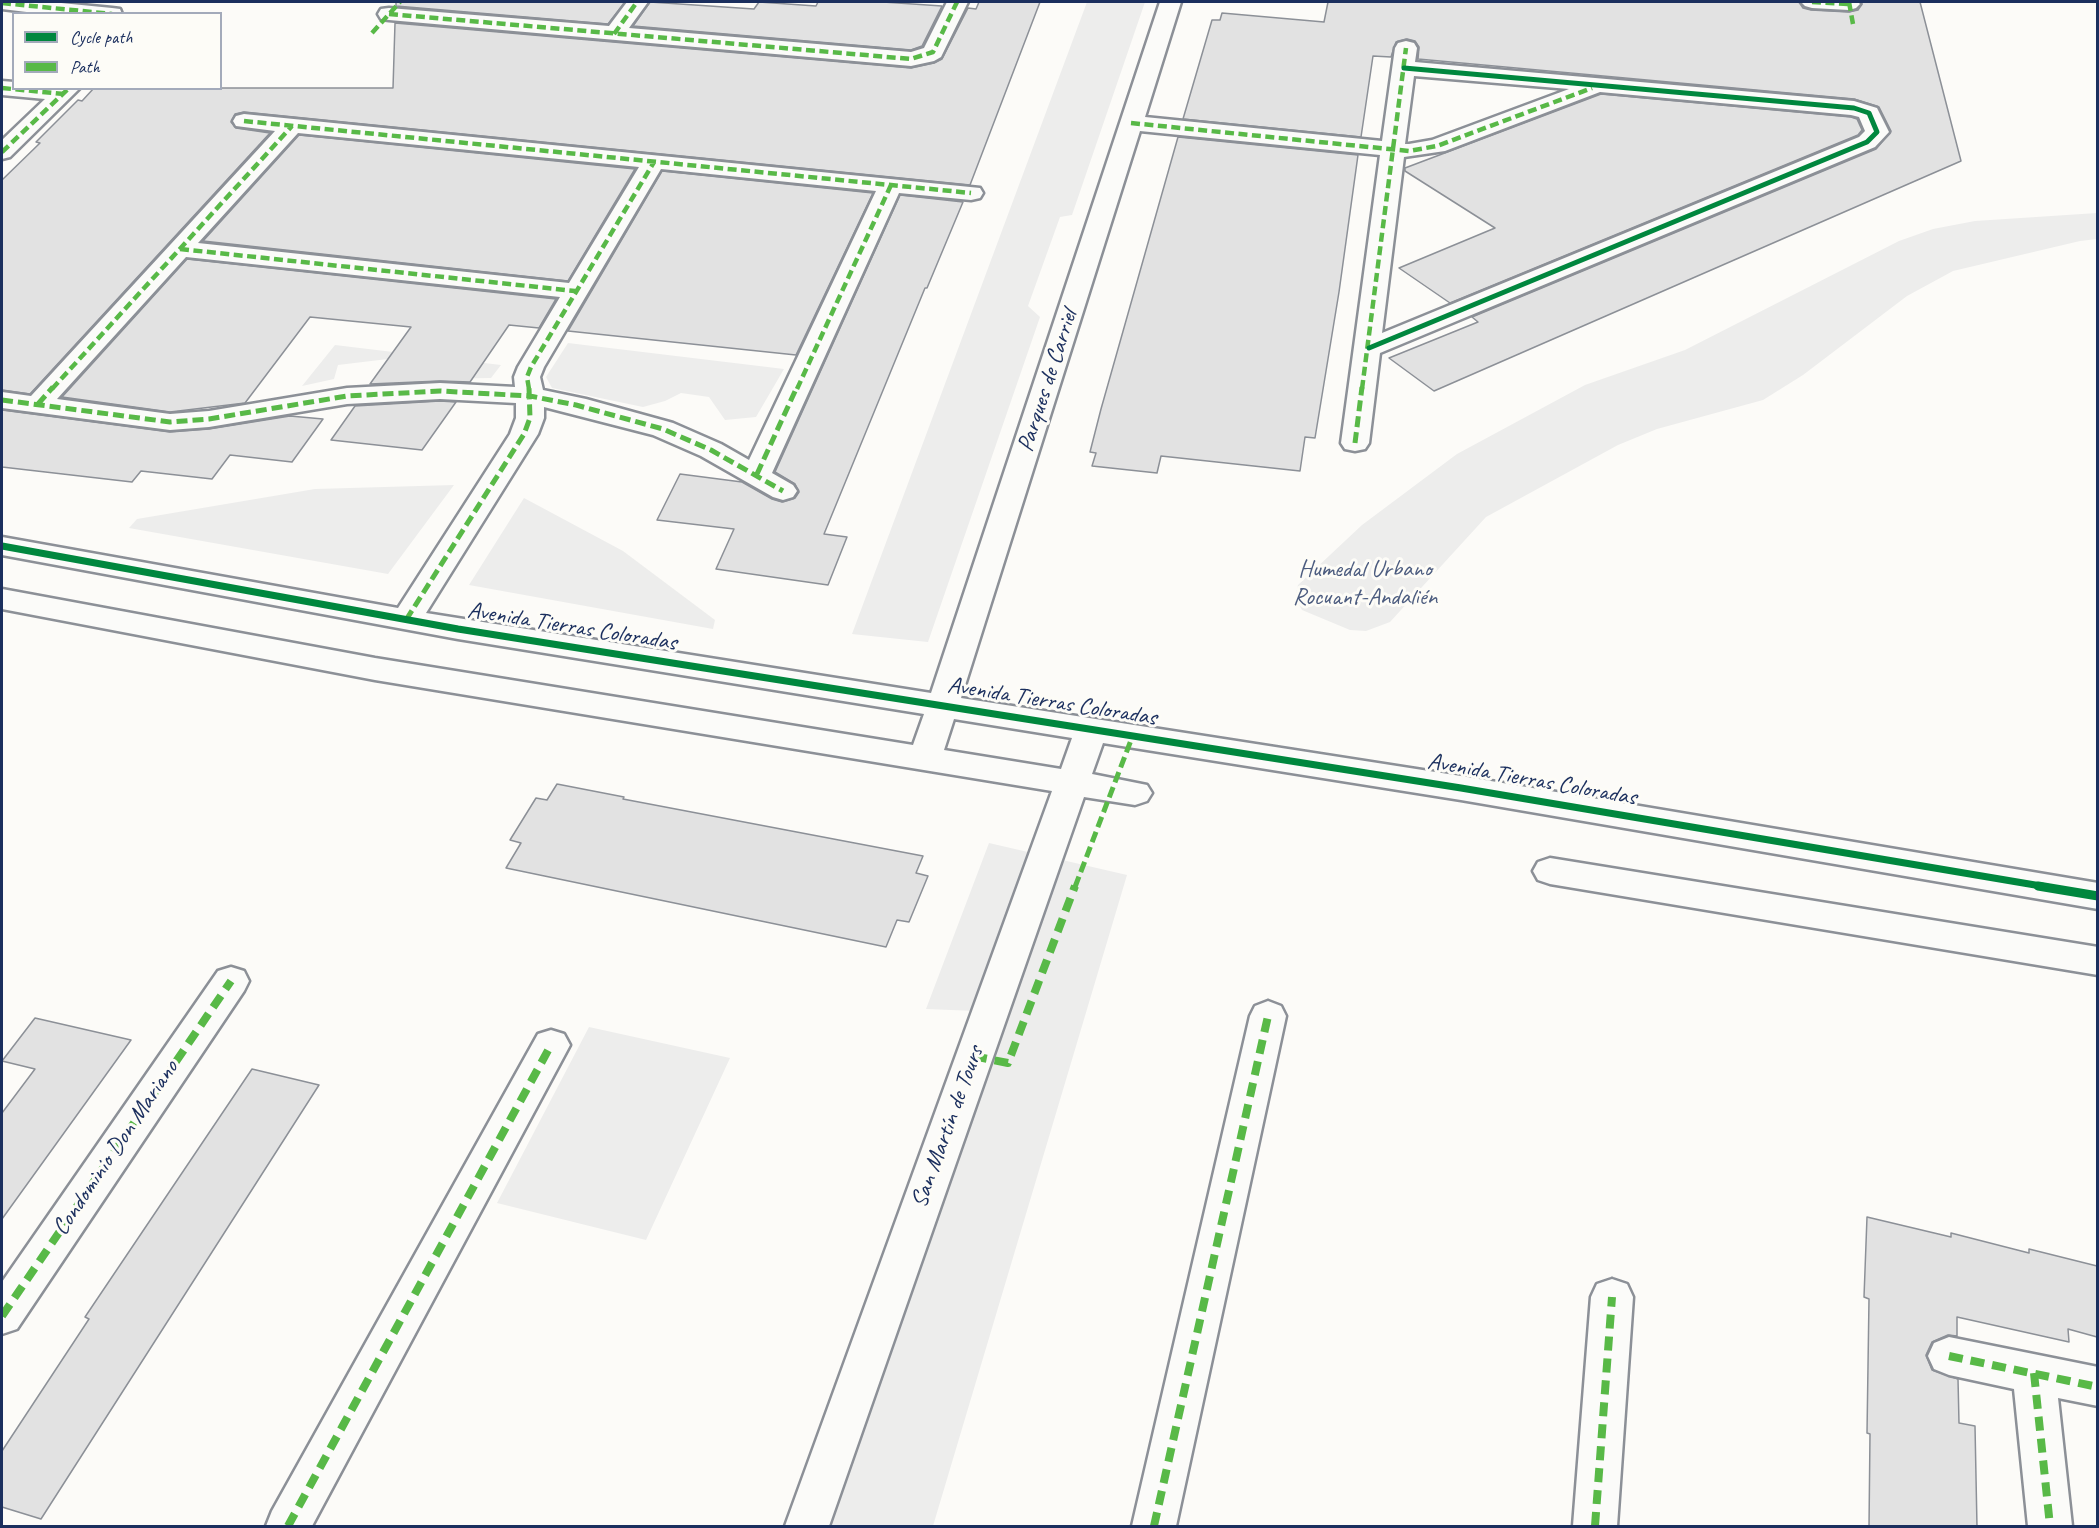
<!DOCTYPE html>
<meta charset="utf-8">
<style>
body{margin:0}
#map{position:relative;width:2099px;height:1528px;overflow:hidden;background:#fcfbf8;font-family:Caveat,sans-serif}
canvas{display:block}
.frame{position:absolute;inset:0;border:3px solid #1b2f5e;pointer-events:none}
.legend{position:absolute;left:12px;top:12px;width:210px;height:78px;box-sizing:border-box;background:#fdfcf7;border:2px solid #a3aaba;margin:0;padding:8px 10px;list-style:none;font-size:18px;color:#1b2f5e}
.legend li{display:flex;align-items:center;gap:12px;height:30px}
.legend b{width:30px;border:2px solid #a3aaba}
</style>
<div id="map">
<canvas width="2099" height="1528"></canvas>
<div class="frame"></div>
<ul class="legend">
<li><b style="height:8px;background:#00873e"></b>Cycle path</li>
<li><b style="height:8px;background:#58b947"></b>Path</li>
</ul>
</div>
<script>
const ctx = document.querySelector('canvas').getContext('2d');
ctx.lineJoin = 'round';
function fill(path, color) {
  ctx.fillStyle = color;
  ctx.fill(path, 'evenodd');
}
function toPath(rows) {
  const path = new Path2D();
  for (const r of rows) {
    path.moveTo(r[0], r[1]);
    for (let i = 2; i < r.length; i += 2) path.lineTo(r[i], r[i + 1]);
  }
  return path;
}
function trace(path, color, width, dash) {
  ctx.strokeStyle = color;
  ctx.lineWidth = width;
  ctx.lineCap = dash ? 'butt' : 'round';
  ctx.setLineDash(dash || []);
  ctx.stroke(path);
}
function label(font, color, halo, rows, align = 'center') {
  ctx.font = font + ' Caveat,sans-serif';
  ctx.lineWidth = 6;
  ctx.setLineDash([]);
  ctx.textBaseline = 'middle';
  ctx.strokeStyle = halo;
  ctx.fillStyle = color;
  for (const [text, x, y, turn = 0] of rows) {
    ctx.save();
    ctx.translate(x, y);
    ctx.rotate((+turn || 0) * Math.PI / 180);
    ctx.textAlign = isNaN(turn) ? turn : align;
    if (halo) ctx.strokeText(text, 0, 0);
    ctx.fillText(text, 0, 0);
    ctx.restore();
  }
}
fill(toPath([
 [1087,2,1145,2,1072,215,1060,217,1028,306,1040,317,928,642,852,634],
 [2097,213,2097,239,2080,241,1953,271,1907,296,1803,375,1763,400,1657,429,1618,445,1486,517,1390,622,1366,631,1350,630,1302,610,1295,598,1298,585,1362,525,1457,454,1585,385,1685,350,1899,241,1933,229,1975,221],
 [568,343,784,369,756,417,725,420,709,397,681,393,665,401,643,407,552,388,546,377],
 [335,345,501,365,491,378,417,379,396,358,338,365,334,379,302,386],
 [454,485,388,574,129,528,137,519,315,489],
 [524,498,623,551,715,620,713,629,469,585],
 [989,843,1127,875,933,1526,827,1526,1001,1012,926,1009],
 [589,1027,730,1058,646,1240,497,1203]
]), '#ededec');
const building = toPath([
 [396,2,625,2,608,24,396,6,396,2],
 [650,2,754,9,759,2,816,6,818,2,883,2,942,6,922,46,911,50,633,26,650,2],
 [979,2,1040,2,970,185,244,112,235,114,231,122,236,128,270,133,30,394,2,390,2,180,40,143,36,142,78,100,82,101,94,88,393,88,395,23,911,68,934,63,942,59,968,8,976,9,979,2],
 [1328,2,1799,2,1803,8,1811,10,1849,12,1858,10,1862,4,1861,2,1920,2,1961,161,1434,391,1389,358,1478,322,1472,317,1876,149,1891,131,1879,107,1854,99,1418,59,1419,47,1415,41,1407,39,1396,42,1391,57,1373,56,1361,137,1183,119,1212,20,1220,20,1222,13,1324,22,1328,2],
 [1601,94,1851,117,1857,119,1862,130,1858,135,1450,303,1399,268,1495,228,1405,171,1405,168,1601,94],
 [299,135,635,169,568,281,203,241,299,135],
 [1178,137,1358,155,1339,292,1315,438,1305,437,1300,471,1161,456,1157,473,1092,466,1096,453,1090,452,1101,409,1178,137],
 [662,171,873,193,796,355,568,331,662,171],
 [900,195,963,202,927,288,925,288,824,534,847,537,828,585,716,569,734,529,657,520,680,474,742,482,772,499,782,502,795,498,799,492,795,484,775,472,900,195],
 [187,259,556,299,539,328,509,325,470,382,440,381,370,384,411,327,310,317,245,403,170,412,62,397,187,259],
 [440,401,456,402,422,450,331,440,355,406,440,401],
 [2,410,170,432,209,429,290,416,323,419,292,462,230,455,212,479,141,471,132,482,2,467,2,410],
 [557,784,624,797,623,799,923,856,916,873,928,876,909,922,897,920,886,947,506,868,521,843,510,840,536,798,547,800,557,784],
 [35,1018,131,1040,2,1219,2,1113,35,1069,2,1061,35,1018],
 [252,1069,319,1085,41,1519,2,1507,2,1451,89,1319,85,1317,252,1069],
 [1867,1217,1951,1237,1951,1233,2029,1253,2029,1249,2097,1266,2097,1337,2068,1329,2069,1342,1957,1317,1957,1336,1948,1335,1932,1342,1926,1355,1932,1370,1958,1379,1959,1423,1975,1426,1977,1527,1869,1527,1870,1434,1867,1433,1869,1299,1864,1297,1867,1217]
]);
fill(building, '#e2e2e2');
trace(building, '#8c9097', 1.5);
const minor = toPath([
 [2,2,51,2,112,8,120,9,122,14,43,14,2,9,2,2],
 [627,2,648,2,629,28,911,52,924,48,947,2,968,2,941,57,934,61,911,66,389,20,381,19,378,14,381,9,389,8,609,26,627,2],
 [1160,2,1181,2,1145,117,1382,141,1395,48,1398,43,1406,41,1414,43,1417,48,1415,62,1854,101,1877,108,1889,132,1875,147,1380,353,1369,443,1365,449,1355,451,1345,449,1341,443,1380,155,1140,131,961,698,1461,776,2098,883,2098,909,1461,800,1103,743,1092,774,1147,785,1152,793,1147,801,1135,805,1084,797,829,1526,785,1526,1052,791,375,680,2,609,2,589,375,658,913,745,924,714,458,639,2,555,2,537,398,608,510,434,516,418,516,403,440,399,347,404,209,427,170,430,2,408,2,392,31,396,275,131,236,126,233,121,236,116,244,114,980,188,983,193,980,198,971,200,899,193,772,473,793,485,797,491,793,497,783,500,773,497,701,456,653,435,544,407,544,418,538,434,426,613,931,693,1160,2],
 [1414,76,1569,89,1432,140,1409,144,1405,144,1414,76],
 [1600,92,1851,115,1859,117,1865,131,1859,137,1382,333,1404,157,1445,151,1600,92],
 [298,133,639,167,569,283,198,243,298,133],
 [661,169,876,191,749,460,721,444,673,423,586,399,543,390,540,377,544,367,661,169],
 [186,257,560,297,518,367,514,377,515,387,440,383,347,388,209,411,170,414,57,399,186,257],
 [954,719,1072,738,1061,769,944,750,954,719],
 [1801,2,1858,2,1860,4,1856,8,1849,10,1812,8,1805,6,1801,2],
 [2,81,14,82,14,88,80,88,10,157,2,159,2,140,45,99,2,95,2,81],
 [1550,858,2098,947,2098,975,1550,884,1538,880,1533,871,1538,862,1550,858],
 [231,967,244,971,249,981,244,991,17,1329,2,1334,2,1282,218,971,231,967],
 [1268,1001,1281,1006,1286,1016,1176,1526,1132,1526,1250,1016,1255,1006,1268,1001],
 [551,1030,564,1034,570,1045,312,1526,266,1526,272,1511,538,1034,551,1030],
 [1612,1279,1627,1284,1633,1297,1617,1526,1573,1526,1591,1297,1597,1284,1612,1279],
 [1949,1337,2098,1367,2098,1406,2058,1398,2072,1526,2028,1526,2014,1389,1949,1375,1934,1369,1928,1356,1934,1343,1949,1337]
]);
trace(minor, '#8c9097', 5);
fill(minor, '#fbfbf9');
trace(toPath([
 [1812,2,1849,4],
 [1849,2,1853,24],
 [2,3,112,14],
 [389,14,911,59,933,52,957,2],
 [372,33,400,2],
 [614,34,637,2],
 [2,88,64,94],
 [244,121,971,193],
 [1131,123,1409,151,1437,146,1592,88],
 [2,152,69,88],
 [180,249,575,291],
 [52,389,292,126],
 [529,389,527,377,531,367,654,162],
 [797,389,891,185],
 [1362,389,1406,48]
]), '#58b947', 4.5, [9, 4.5]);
trace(toPath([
 [2,400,170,422,209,419,347,396,440,391,530,396,576,405,663,429,711,450,783,491],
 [38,404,53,387],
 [1355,443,1362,387],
 [757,474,797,387],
 [406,620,524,434,530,418,529,387],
 [1075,887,1133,735]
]), '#58b947', 5, [11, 5]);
trace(toPath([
 [973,1056,1008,1063,1075,886],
 [2,1316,231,981],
 [1949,1356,2098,1387],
 [2034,1373,2050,1526],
 [288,1526,551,1045],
 [1154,1526,1268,1016],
 [1595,1526,1612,1297]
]), '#58b947', 8, [14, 8]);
trace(toPath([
 [1369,348,1867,142,1877,132,1869,113,1854,108,1404,68]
]), '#00873e', 5);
trace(toPath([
 [2,546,458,629,1461,788,2047,887]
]), '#00873e', 7);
trace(toPath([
 [2038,886,2098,896]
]), '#00873e', 9);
label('24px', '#1b2f5e', '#fdfcf7', [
 ["Parques de Carriel",1048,381,-72],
 ["Avenida Tierras Coloradas",572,627,9],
 ["Avenida Tierras Coloradas",1052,702,9],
 ["Avenida Tierras Coloradas",1532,780,10],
 ["San Martín de Tours",948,1127,-70],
 ["Condominio Don Mariano",116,1148,-56]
]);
label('24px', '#4c5c7f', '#fdfcf7', [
 ["Humedal Urbano",1365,570],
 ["Rocuant-Andalién",1365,598]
]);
</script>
